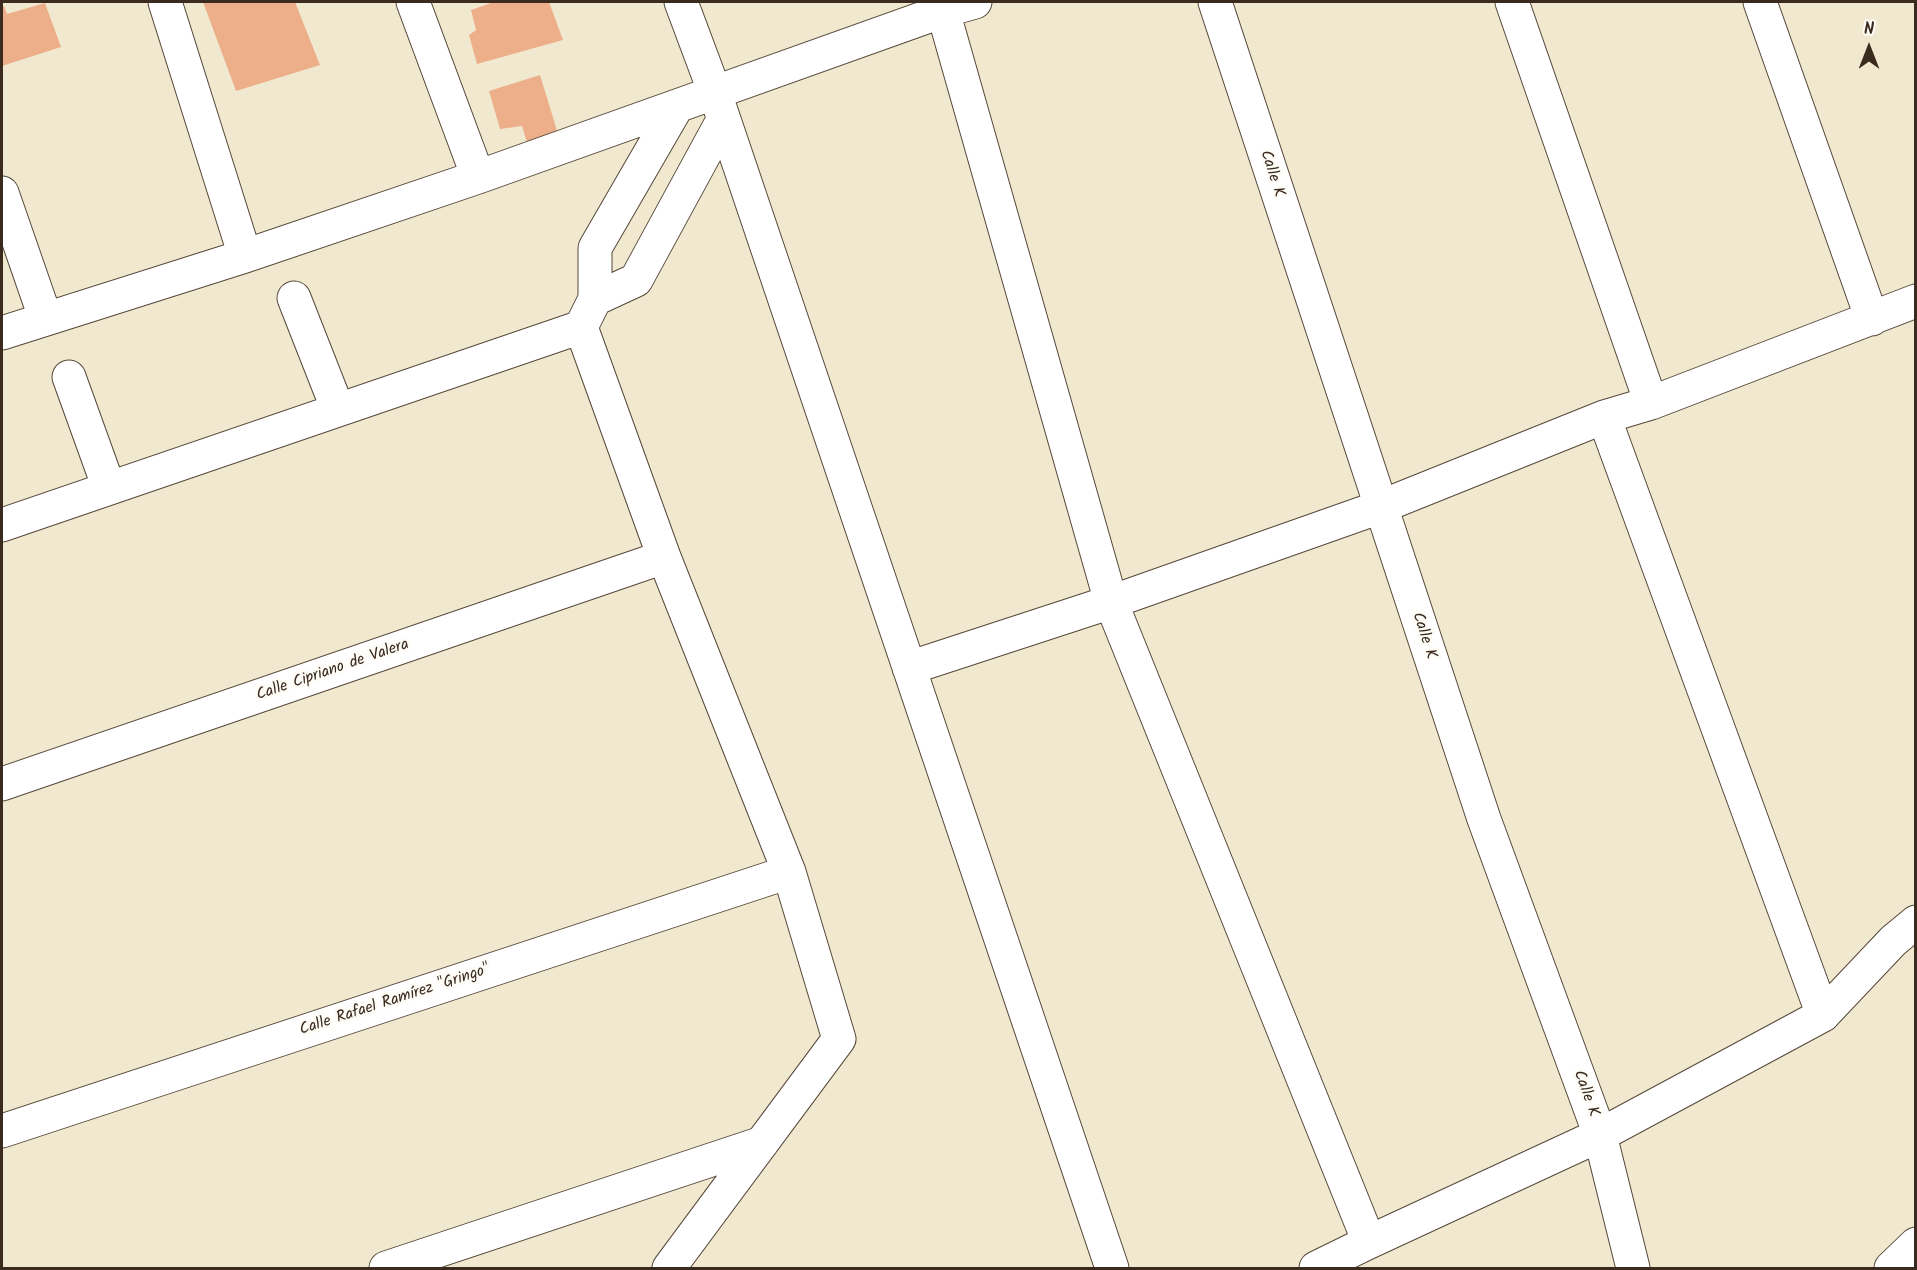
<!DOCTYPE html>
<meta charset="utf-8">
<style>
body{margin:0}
#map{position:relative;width:1917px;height:1270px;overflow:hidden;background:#f0e9d0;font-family:Kalam,sans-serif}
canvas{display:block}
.frame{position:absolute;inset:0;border:3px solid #3b2a1e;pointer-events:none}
.north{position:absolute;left:1839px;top:18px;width:60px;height:60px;-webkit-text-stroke:4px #fdfcf7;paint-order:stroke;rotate:0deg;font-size:16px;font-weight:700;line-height:24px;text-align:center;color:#3b2a1e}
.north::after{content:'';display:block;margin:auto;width:21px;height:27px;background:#3b2a1e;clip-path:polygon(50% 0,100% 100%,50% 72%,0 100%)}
</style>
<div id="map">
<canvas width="1917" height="1270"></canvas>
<div class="frame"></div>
<div class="north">N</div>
</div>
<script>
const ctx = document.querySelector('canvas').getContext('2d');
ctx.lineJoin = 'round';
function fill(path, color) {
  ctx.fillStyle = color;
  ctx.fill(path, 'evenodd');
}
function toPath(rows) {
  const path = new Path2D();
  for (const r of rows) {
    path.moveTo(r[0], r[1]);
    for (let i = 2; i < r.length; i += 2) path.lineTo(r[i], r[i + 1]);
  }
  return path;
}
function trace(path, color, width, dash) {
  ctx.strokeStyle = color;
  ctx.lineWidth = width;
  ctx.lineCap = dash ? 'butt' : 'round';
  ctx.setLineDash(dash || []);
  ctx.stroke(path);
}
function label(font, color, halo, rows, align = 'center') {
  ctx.font = font + ' Kalam,sans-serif';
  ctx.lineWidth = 6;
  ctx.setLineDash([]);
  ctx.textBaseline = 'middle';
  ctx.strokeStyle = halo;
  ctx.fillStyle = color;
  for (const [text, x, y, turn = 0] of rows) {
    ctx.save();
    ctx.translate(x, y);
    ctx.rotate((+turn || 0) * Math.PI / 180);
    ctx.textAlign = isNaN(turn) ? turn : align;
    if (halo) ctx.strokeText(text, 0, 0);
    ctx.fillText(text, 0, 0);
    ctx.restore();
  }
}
fill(toPath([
 [203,2,295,2,320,65,236,91],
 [494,2,549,2,563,40,477,64,469,35,476,30,471,10],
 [45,3,61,47,2,66,2,7,4,6,7,14],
 [540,75,559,137,528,146,522,126,500,129,489,91]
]), '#edaf8a');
const minor = toPath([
 [165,2,245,256],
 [413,2,478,177],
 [681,2,715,93,1112,1268],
 [940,2,943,11,975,2],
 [1215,2,1484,819,1600,1135,1633,1268],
 [1512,2,1651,403],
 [1760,2,1872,319],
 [2,193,45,317],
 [294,298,338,410],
 [595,299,636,280,723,120],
 [581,327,595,299,595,248,676,108],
 [2,333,245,256,478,177,943,11,1111,602,1369,1242,1600,1135,1823,1015,1893,941,1916,922],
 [69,377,109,488],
 [1604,417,1823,1015],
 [2,525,581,327,664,557,789,872,839,1039,669,1268],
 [909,668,1111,602,1380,507,1604,417,1651,403,1916,301],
 [2,784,664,557],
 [2,1131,789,872],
 [386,1268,762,1143],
 [1316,1268,1369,1242],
 [1891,1268,1916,1244]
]);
trace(minor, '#564739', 35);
trace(minor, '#fff', 33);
label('16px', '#3b2a1e', '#fdfcf7', [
 ["Calle K",1271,174,72],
 ["Calle K",1423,636,72],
 ["Calle Cipriano de Valera",333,671,-19],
 ["Calle Rafael Ramírez \"Gringo\"",395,1001,-18],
 ["Calle K",1585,1094,70]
]);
</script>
